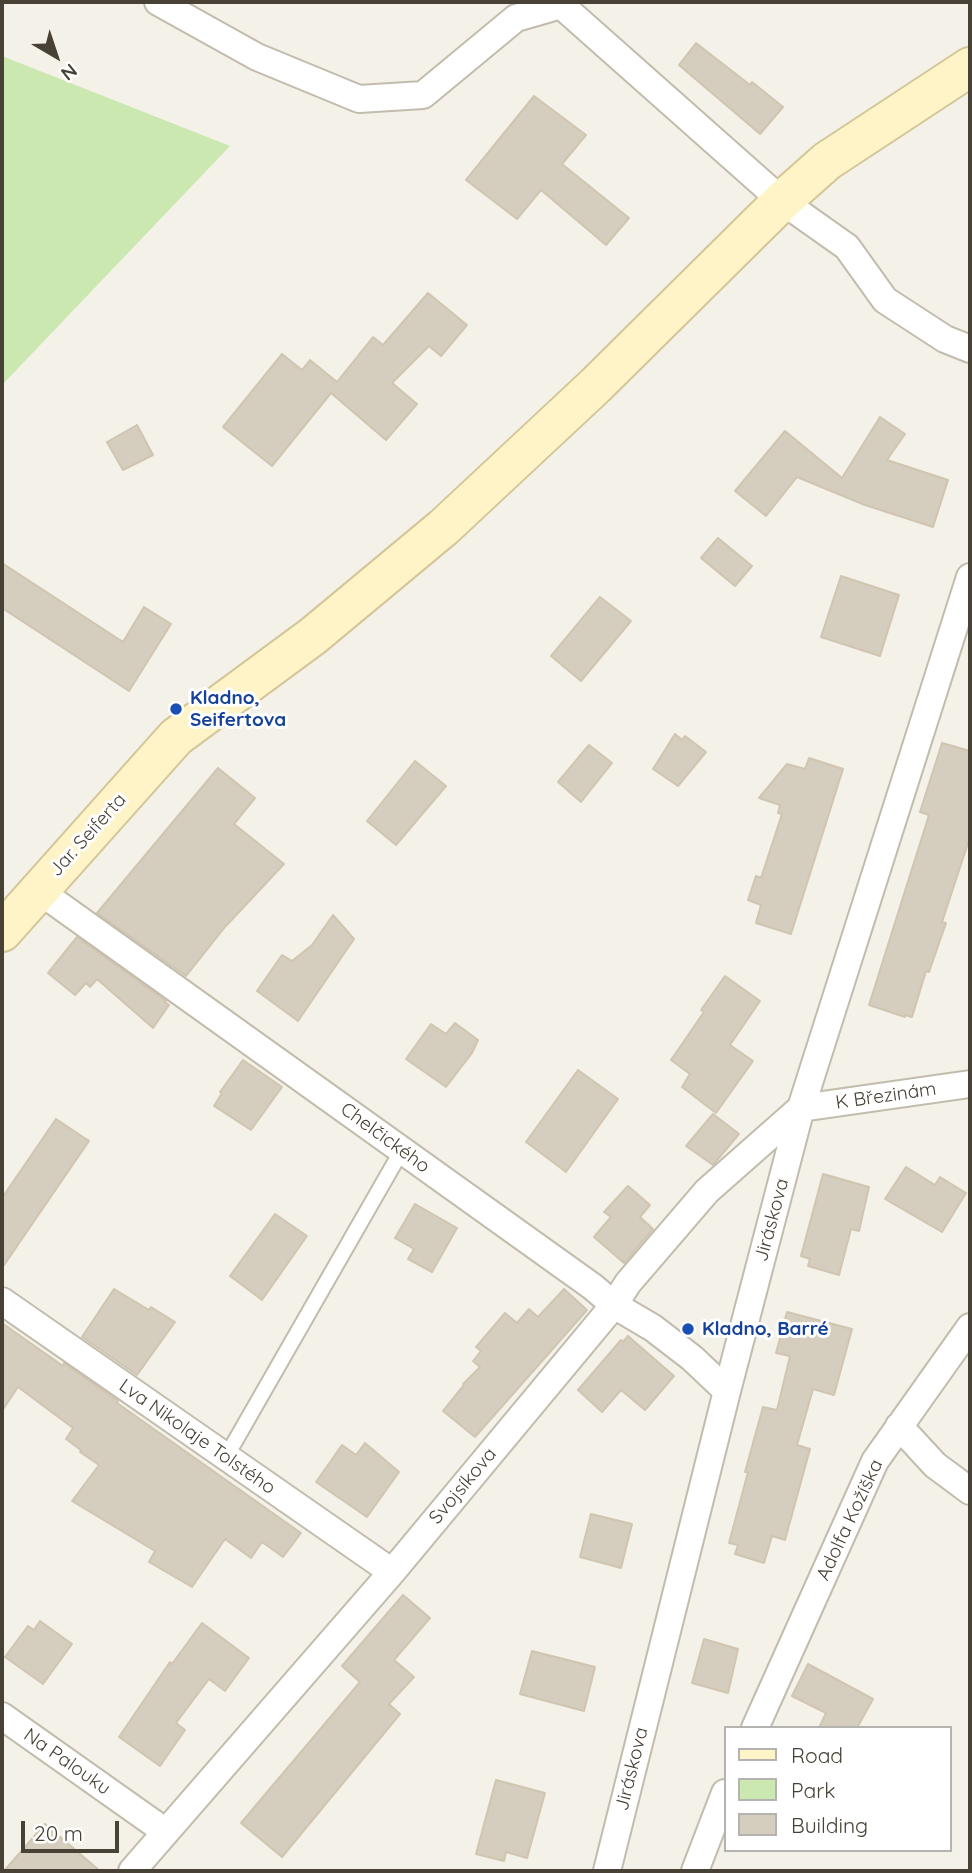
<!DOCTYPE html>
<meta charset="utf-8">
<style>
body{margin:0}
#map{position:relative;width:972px;height:1873px;overflow:hidden;background:#f4f1e8;font-family:Quicksand,sans-serif}
canvas{display:block}
.frame{position:absolute;inset:0;border:4px solid #474136;pointer-events:none}
.legend{position:absolute;left:724px;top:1726px;width:228px;height:126px;box-sizing:border-box;background:#fff;border:2px solid #b5b3af;margin:0;padding:9px 12px;list-style:none;font-size:21px;color:#474136}
.legend li{display:flex;align-items:center;gap:14px;height:35px}
.legend b{width:35px;border:2px solid #b5b3af}
.north{position:absolute;left:21px;top:21px;width:70px;height:70px;-webkit-text-stroke:5px #fff;paint-order:stroke;rotate:141deg;font-size:19px;font-weight:700;line-height:28px;text-align:center;color:#474136}
.north::after{content:'';display:block;margin:auto;width:24px;height:32px;background:#474136;clip-path:polygon(50% 0,100% 100%,50% 72%,0 100%)}
.scale{position:absolute;left:21px;top:1821px;width:98px;height:32px;box-sizing:border-box;border:4px solid #474136;border-top:0;padding-left:9px;font-size:21px;line-height:24px;white-space:nowrap;color:#474136;-webkit-text-stroke:5px #fff;paint-order:stroke}
</style>
<div id="map">
<canvas width="972" height="1873"></canvas>
<div class="frame"></div>
<ul class="legend">
<li><b style="height:9px;background:#fef4c7"></b>Road</li>
<li><b style="height:19px;background:#cce8b1"></b>Park</li>
<li><b style="height:19px;background:#d5cdbd"></b>Building</li>
</ul>
<div class="north">N</div>
<div class="scale">20 m</div>
</div>
<script>
const ctx = document.querySelector('canvas').getContext('2d');
ctx.lineJoin = 'round';
function fill(path, color) {
  ctx.fillStyle = color;
  ctx.fill(path, 'evenodd');
}
function toPath(rows) {
  const path = new Path2D();
  for (const r of rows) {
    path.moveTo(r[0], r[1]);
    for (let i = 2; i < r.length; i += 2) path.lineTo(r[i], r[i + 1]);
  }
  return path;
}
function trace(path, color, width, dash) {
  ctx.strokeStyle = color;
  ctx.lineWidth = width;
  ctx.lineCap = dash ? 'butt' : 'round';
  ctx.setLineDash(dash || []);
  ctx.stroke(path);
}
function label(font, color, halo, rows, align = 'center') {
  ctx.font = font + ' Quicksand,sans-serif';
  ctx.lineWidth = 6;
  ctx.setLineDash([]);
  ctx.textBaseline = 'middle';
  ctx.strokeStyle = halo;
  ctx.fillStyle = color;
  for (const [text, x, y, turn = 0] of rows) {
    ctx.save();
    ctx.translate(x, y);
    ctx.rotate((+turn || 0) * Math.PI / 180);
    ctx.textAlign = isNaN(turn) ? turn : align;
    if (halo) ctx.strokeText(text, 0, 0);
    ctx.fillText(text, 0, 0);
    ctx.restore();
  }
}
fill(toPath([
 [2,56,230,146,2,385]
]), '#cce8b1');
const building = toPath([
 [696,43,750,85,752,82,783,107,760,134,679,65,696,43],
 [534,96,586,135,562,164,629,218,606,245,541,190,517,219,466,180,534,96],
 [428,293,467,325,441,356,429,346,392,383,417,404,386,440,331,393,272,466,223,427,282,354,302,370,310,360,337,382,373,337,383,345,428,293],
 [880,417,905,434,887,460,948,480,933,527,865,505,797,477,766,516,735,491,785,431,842,478,880,417],
 [137,425,153,455,123,470,107,442,137,425],
 [718,538,752,566,735,586,701,558,718,538],
 [2,563,123,642,144,607,171,624,129,691,2,608,2,563],
 [841,576,899,595,880,656,821,637,841,576],
 [600,597,631,621,581,681,551,656,600,597],
 [675,734,682,740,685,736,706,752,678,786,653,769,675,734],
 [942,743,970,751,970,837,942,922,946,923,929,972,926,971,912,1017,905,1015,905,1017,869,1005,929,815,920,812,942,743],
 [589,745,612,763,581,802,558,782,589,745],
 [809,758,843,769,791,934,756,923,761,905,748,900,756,876,761,878,782,814,778,813,780,805,759,798,787,764,805,769,809,758],
 [415,761,446,786,396,845,367,821,415,761],
 [218,768,255,798,234,824,284,864,225,927,186,976,97,913,218,768],
 [333,915,354,939,298,1021,257,991,282,955,292,961,312,945,333,915],
 [77,937,166,1001,165,1002,169,1005,153,1028,97,979,90,987,86,983,75,995,48,973,77,937],
 [725,976,760,1001,730,1045,753,1061,716,1113,682,1087,690,1074,671,1060,704,1012,701,1010,725,976],
 [455,1023,478,1040,472,1053,446,1087,406,1059,431,1024,446,1034,455,1023],
 [243,1060,282,1087,251,1130,214,1106,222,1093,220,1092,243,1060],
 [578,1070,618,1099,566,1172,526,1142,578,1070],
 [713,1114,739,1134,713,1165,686,1146,713,1114],
 [56,1119,89,1141,2,1268,2,1198,56,1119],
 [906,1167,935,1185,940,1177,966,1193,942,1232,885,1199,906,1167],
 [823,1174,869,1187,859,1231,851,1229,839,1275,808,1266,810,1259,801,1256,823,1174],
 [628,1186,650,1205,640,1217,653,1229,624,1263,594,1237,611,1217,604,1212,628,1186],
 [415,1204,457,1228,432,1272,408,1259,414,1249,395,1238,415,1204],
 [275,1214,307,1236,262,1300,230,1276,275,1214],
 [114,1289,149,1310,151,1307,175,1322,137,1375,82,1337,114,1289],
 [564,1289,587,1310,475,1437,443,1411,464,1385,463,1384,480,1367,473,1361,481,1351,476,1347,505,1313,517,1323,529,1309,538,1317,564,1289],
 [787,1312,852,1329,834,1395,813,1389,797,1445,810,1449,785,1540,772,1536,764,1563,735,1554,738,1545,729,1543,748,1472,745,1472,763,1407,777,1410,790,1356,776,1353,787,1312],
 [2,1323,63,1366,64,1363,118,1401,117,1403,301,1533,283,1557,262,1542,251,1558,225,1539,192,1587,149,1562,155,1551,72,1501,99,1465,80,1452,82,1451,66,1439,73,1428,18,1387,2,1411,2,1323],
 [628,1336,674,1376,645,1410,621,1390,602,1412,578,1390,621,1340,623,1342,628,1336],
 [365,1443,399,1472,367,1517,316,1482,342,1445,356,1455,365,1443],
 [591,1514,632,1524,621,1568,580,1557,591,1514],
 [403,1595,430,1618,394,1660,414,1677,389,1704,400,1714,282,1857,241,1823,360,1682,342,1666,403,1595],
 [40,1621,72,1644,43,1684,5,1657,28,1626,34,1630,40,1621],
 [202,1623,249,1658,225,1691,209,1679,176,1723,185,1730,160,1766,119,1737,170,1662,172,1664,202,1623],
 [704,1639,738,1649,728,1693,692,1683,704,1639],
 [532,1651,595,1667,584,1711,520,1694,532,1651],
 [808,1664,873,1699,857,1728,819,1728,826,1713,792,1696,808,1664],
 [496,1780,545,1793,527,1858,506,1852,504,1861,476,1854,496,1780],
 [45,1824,100,1871,4,1871,45,1824]
]);
fill(building, '#d5cdbd');
trace(building, '#d0c5b0', 2);
const lane = toPath([
 [226,1457,402,1150]
]);
const street = toPath([
 [158,2,257,57,359,99,423,95,516,18,561,5,782,201,847,247,885,300,945,339,970,349],
 [38,890,593,1287,614,1305,653,1328,692,1358,727,1391],
 [2,1301,392,1572],
 [899,1426,935,1465,970,1491],
 [2,1716,166,1832],
 [755,1728,875,1461,970,1327],
 [132,1871,392,1572,614,1305,628,1283,707,1191,801,1108,970,1084],
 [607,1871,727,1391,801,1108,970,577],
 [695,1871,725,1793]
]);
const secondary = toPath([
 [2,932,176,737,313,636,444,527,595,386,782,201,827,161,970,67]
]);
trace(lane, '#c2bcad', 18);
trace(street, '#c2bcad', 30);
trace(secondary, '#d3c698', 42);
trace(lane, '#fff', 14);
trace(street, '#fff', 26);
trace(secondary, '#fef4c7', 38);
for (const [x, y, r, color] of [
 [176,709,7,"#1a4fb4"],
 [688,1329,7,"#1a4fb4"]
]) {
  const dot = new Path2D();
  dot.arc(x, y, r, 0, 2 * Math.PI);
  ctx.fillStyle = color;
  ctx.fill(dot);
  trace(dot, '#fff', 2.5);
}
label('bold 19px', '#164399', '#fff', [
 ["Kladno,",190,698],
 ["Seifertova",190,720],
 ["Kladno, Barré",702,1329]
], 'left');
label('19px', '#474136', '#fff', [
 ["Jar. Seiferta",88,835,-48],
 ["K Březinám",886,1096,-8],
 ["Chelčického",385,1138,36],
 ["Jiráskova",772,1220,-75],
 ["Lva Nikolaje Tolstého",197,1437,35],
 ["Svojsíkova",463,1486,-50],
 ["Adolfa Kožíška",850,1520,-65],
 ["Na Palouku",67,1762,35],
 ["Jiráskova",632,1769,-76]
]);
</script>
